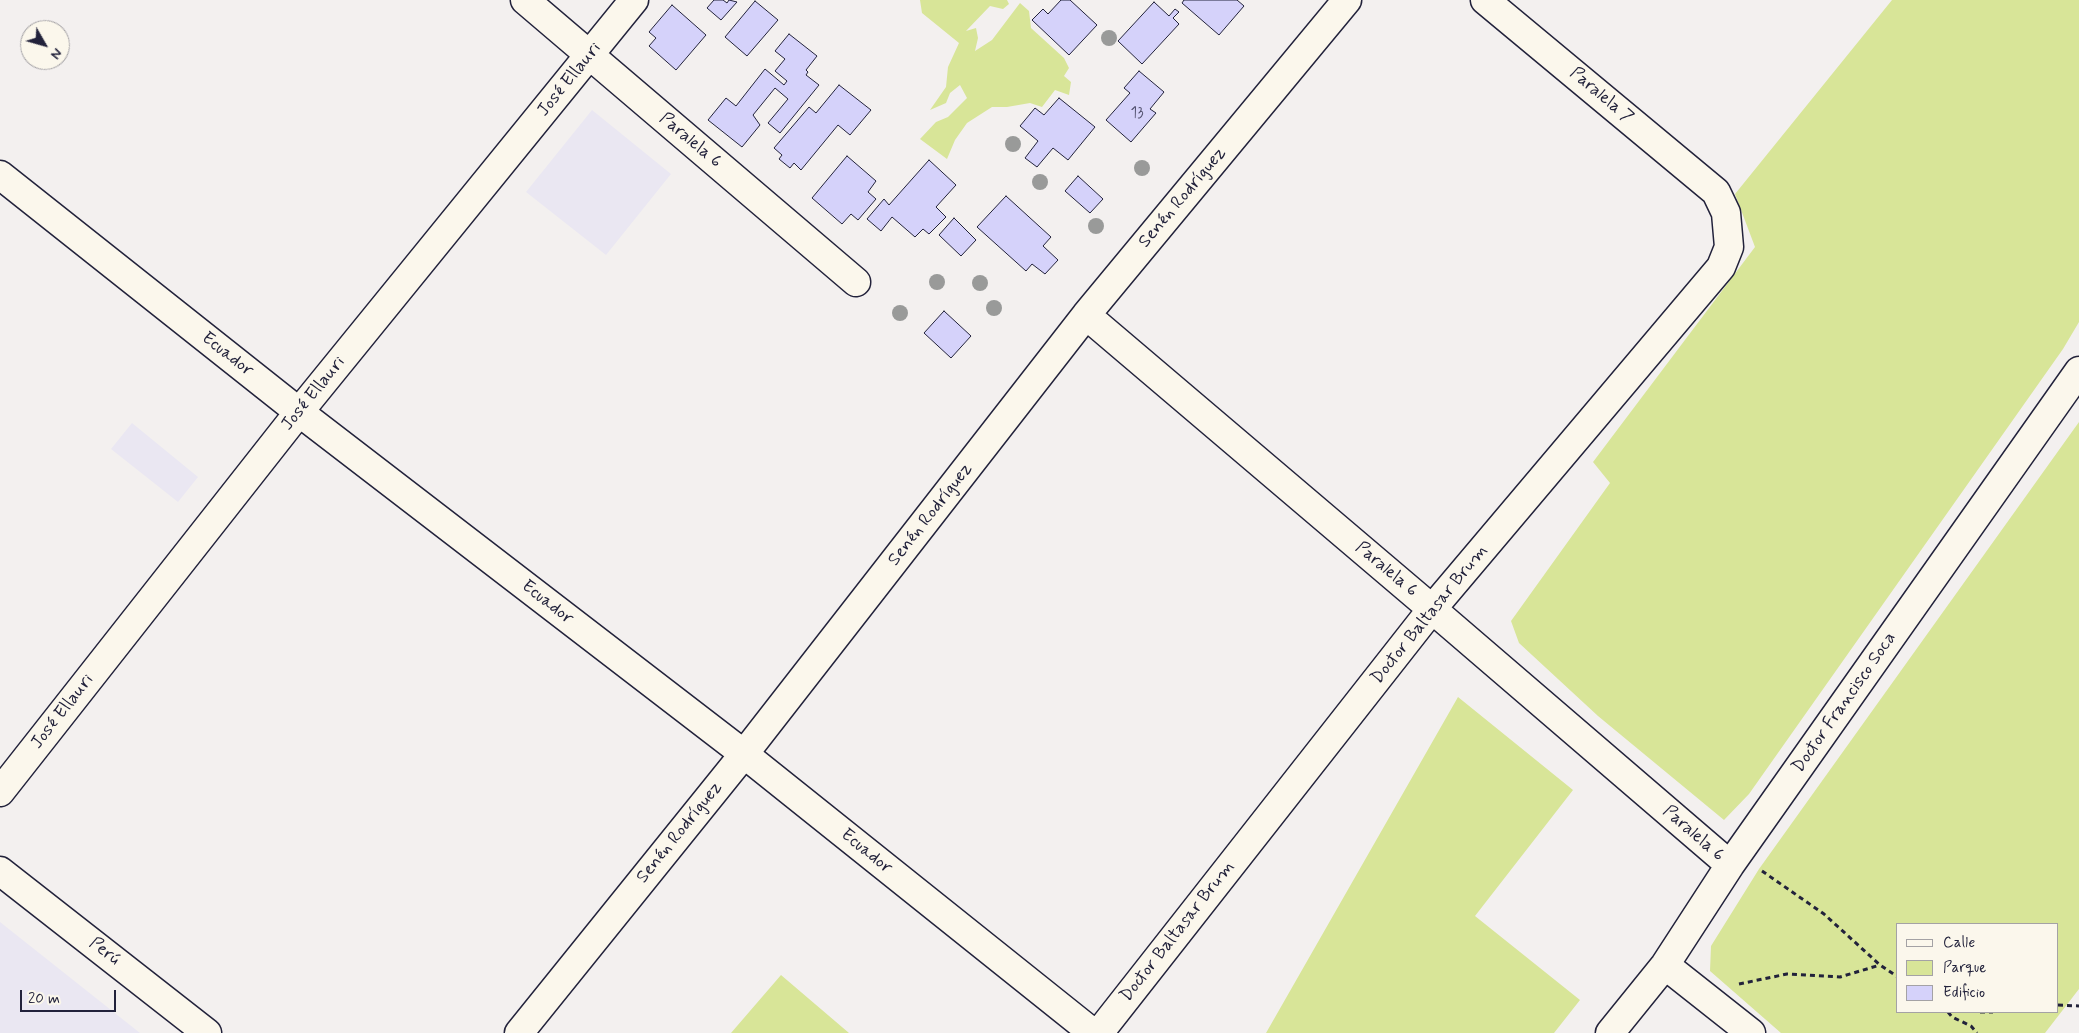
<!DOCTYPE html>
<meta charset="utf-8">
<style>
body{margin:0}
#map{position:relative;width:2079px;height:1033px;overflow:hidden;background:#f3f0ef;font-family:Mynerve,sans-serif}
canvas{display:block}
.legend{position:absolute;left:1896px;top:923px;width:162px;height:90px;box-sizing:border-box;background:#fbf7ec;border:1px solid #a4a2a5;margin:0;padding:6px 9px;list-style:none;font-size:15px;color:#22223b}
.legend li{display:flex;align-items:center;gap:10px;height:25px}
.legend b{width:25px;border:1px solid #a4a2a5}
.north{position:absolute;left:20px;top:20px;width:50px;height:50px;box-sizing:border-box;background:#fbf7ec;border:1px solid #a4a2a5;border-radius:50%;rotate:128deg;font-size:14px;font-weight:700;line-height:20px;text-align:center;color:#22223b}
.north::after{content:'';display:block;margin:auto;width:18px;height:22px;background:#22223b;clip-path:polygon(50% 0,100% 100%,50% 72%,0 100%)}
.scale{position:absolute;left:20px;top:990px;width:96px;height:22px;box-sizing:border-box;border:2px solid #22223b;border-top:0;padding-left:6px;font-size:15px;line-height:18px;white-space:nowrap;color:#22223b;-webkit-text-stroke:4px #fbf7ec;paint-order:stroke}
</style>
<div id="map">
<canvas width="2079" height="1033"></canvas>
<ul class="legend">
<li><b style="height:6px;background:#fbf7ec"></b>Calle</li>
<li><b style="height:14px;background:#d8e598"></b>Parque</li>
<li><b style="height:14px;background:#d5d2fa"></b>Edificio</li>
</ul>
<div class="north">N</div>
<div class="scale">20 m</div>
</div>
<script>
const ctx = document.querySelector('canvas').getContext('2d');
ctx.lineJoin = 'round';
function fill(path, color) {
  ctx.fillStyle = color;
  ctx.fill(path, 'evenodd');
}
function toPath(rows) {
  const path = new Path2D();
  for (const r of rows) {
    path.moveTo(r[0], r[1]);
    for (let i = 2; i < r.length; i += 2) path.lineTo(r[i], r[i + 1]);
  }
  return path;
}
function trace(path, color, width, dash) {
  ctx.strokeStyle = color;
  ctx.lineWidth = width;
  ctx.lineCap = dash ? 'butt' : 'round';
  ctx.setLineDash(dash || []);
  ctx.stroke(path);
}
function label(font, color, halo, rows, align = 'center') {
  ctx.font = font + ' Mynerve,sans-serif';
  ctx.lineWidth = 4.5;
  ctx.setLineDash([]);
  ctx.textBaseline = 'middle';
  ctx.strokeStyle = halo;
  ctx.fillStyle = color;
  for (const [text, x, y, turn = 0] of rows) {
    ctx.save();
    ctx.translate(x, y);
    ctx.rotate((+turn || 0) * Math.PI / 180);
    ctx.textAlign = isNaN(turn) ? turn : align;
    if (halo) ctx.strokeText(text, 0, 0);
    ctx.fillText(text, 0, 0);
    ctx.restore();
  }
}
fill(toPath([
 [592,110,671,174,606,255,526,192],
 [132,423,198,477,178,502,111,449],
 [0,922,140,1033,0,1033]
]), '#eae7f2');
fill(toPath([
 [920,0,1007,0,1009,4,1003,9,990,6,966,31,976,28,978,38,975,51,992,40,1020,3,1029,11,1031,28,1064,58,1069,68,1064,76,1071,82,1069,95,1055,90,1042,107,1030,103,1007,107,992,107,967,123,955,140,947,159,920,139,936,122,948,117,967,98,960,85,950,93,946,103,930,110,946,87,948,67,959,43,922,13],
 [1892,0,2079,0,2079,322,2063,349,1749,794,1724,820,1598,716,1519,643,1511,621,1610,483,1593,462,1755,247,1735,194],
 [2079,422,2079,989,2045,1033,1781,1033,1710,971,1711,946,1759,869],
 [2058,924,2058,1012,1898,1012,1898,924],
 [1458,697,1573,790,1475,916,1580,1000,1554,1033,1266,1033],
 [781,975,849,1033,731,1033]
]), '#d8e598');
const building = toPath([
 [714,0,723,0,727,3,729,0,737,2,721,20,707,8,714,0],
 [1061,0,1070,0,1097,25,1069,55,1032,20,1043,9,1048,14,1061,0],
 [1184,0,1237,0,1244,6,1219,35,1182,3,1184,0],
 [755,1,778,20,747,56,725,37,755,1],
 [1154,2,1169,16,1175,9,1179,12,1173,18,1179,24,1142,64,1118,41,1154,2],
 [672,5,706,35,676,70,649,46,656,38,649,32,672,5],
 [789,34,817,56,806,70,808,72,806,75,819,85,780,133,768,123,788,99,775,88,753,115,760,125,742,147,708,120,726,98,736,106,765,69,784,85,787,81,775,71,785,59,775,51,789,34],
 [1139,71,1164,92,1150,109,1156,113,1131,142,1106,120,1130,93,1124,88,1139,71],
 [839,85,871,110,850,135,838,125,801,170,794,163,790,168,779,159,782,155,774,148,809,107,816,113,839,85],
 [1059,98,1095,127,1068,160,1053,148,1037,167,1025,158,1038,141,1020,126,1035,108,1044,115,1059,98],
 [847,156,876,181,868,192,876,199,858,220,851,214,842,224,812,198,847,156],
 [929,160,956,185,936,207,946,217,929,234,923,229,915,237,892,217,881,231,867,219,884,199,889,205,929,160],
 [1078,176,1103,199,1090,213,1065,191,1078,176],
 [1006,196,1051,237,1043,246,1058,260,1045,274,1032,264,1026,271,977,227,1006,196],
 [954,218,976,240,961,256,939,235,954,218],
 [944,311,971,336,951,358,924,333,944,311]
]);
fill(building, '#d5d2fa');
trace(building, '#22223b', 1);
const minor = toPath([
 [525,0,856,282],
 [0,175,299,412,744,754,1093,1033],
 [1086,315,1432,609,1730,865],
 [0,792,299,412,634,0],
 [0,871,207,1033],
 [1665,965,1751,1033],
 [519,1033,744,754,1086,315,1347,0],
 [1099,1033,1432,609,1721,267,1729,247,1726,213,1716,192,1485,0],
 [1610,1033,1665,965,1730,865,2079,371]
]);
trace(minor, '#22223b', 31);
trace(toPath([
 [1762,871,1824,914,1880,965,1898,977],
 [1739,984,1787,974,1840,977,1880,965],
 [2058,1005,2079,1006],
 [1948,1012,1952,1017,1971,1026,1977,1033],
 [1980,1012,1993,1012]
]), '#22223b', 3, [5, 4]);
trace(minor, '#fbf7ec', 28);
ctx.fillStyle = '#999a99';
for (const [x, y] of [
 [1109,38],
 [1013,144],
 [1142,168],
 [1040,182],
 [1096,226],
 [937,282],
 [980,283],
 [994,308],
 [900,313]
]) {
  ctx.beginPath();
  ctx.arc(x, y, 8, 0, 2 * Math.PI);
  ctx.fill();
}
label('15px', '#4f4e6b', null, [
 ["13",1137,114]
]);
label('18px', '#22223b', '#fbf7ec', [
 ["José Ellauri",570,80,-51],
 ["Paralela 7",1601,96,40],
 ["Paralela 6",690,141,40],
 ["Senén Rodríguez",1183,198,-50],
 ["Ecuador",227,355,38],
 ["José Ellauri",314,394,-51],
 ["Senén Rodríguez",931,515,-52],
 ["Paralela 6",1386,570,40],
 ["Ecuador",547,603,38],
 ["Doctor Baltasar Brum",1430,615,-51],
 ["Doctor Francisco Soca",1845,703,-55],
 ["José Ellauri",63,712,-52],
 ["Senén Rodríguez",680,833,-51],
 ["Paralela 6",1693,834,41],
 ["Ecuador",866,852,39],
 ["Doctor Baltasar Brum",1178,932,-52],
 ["Perú",104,952,38]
]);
</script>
